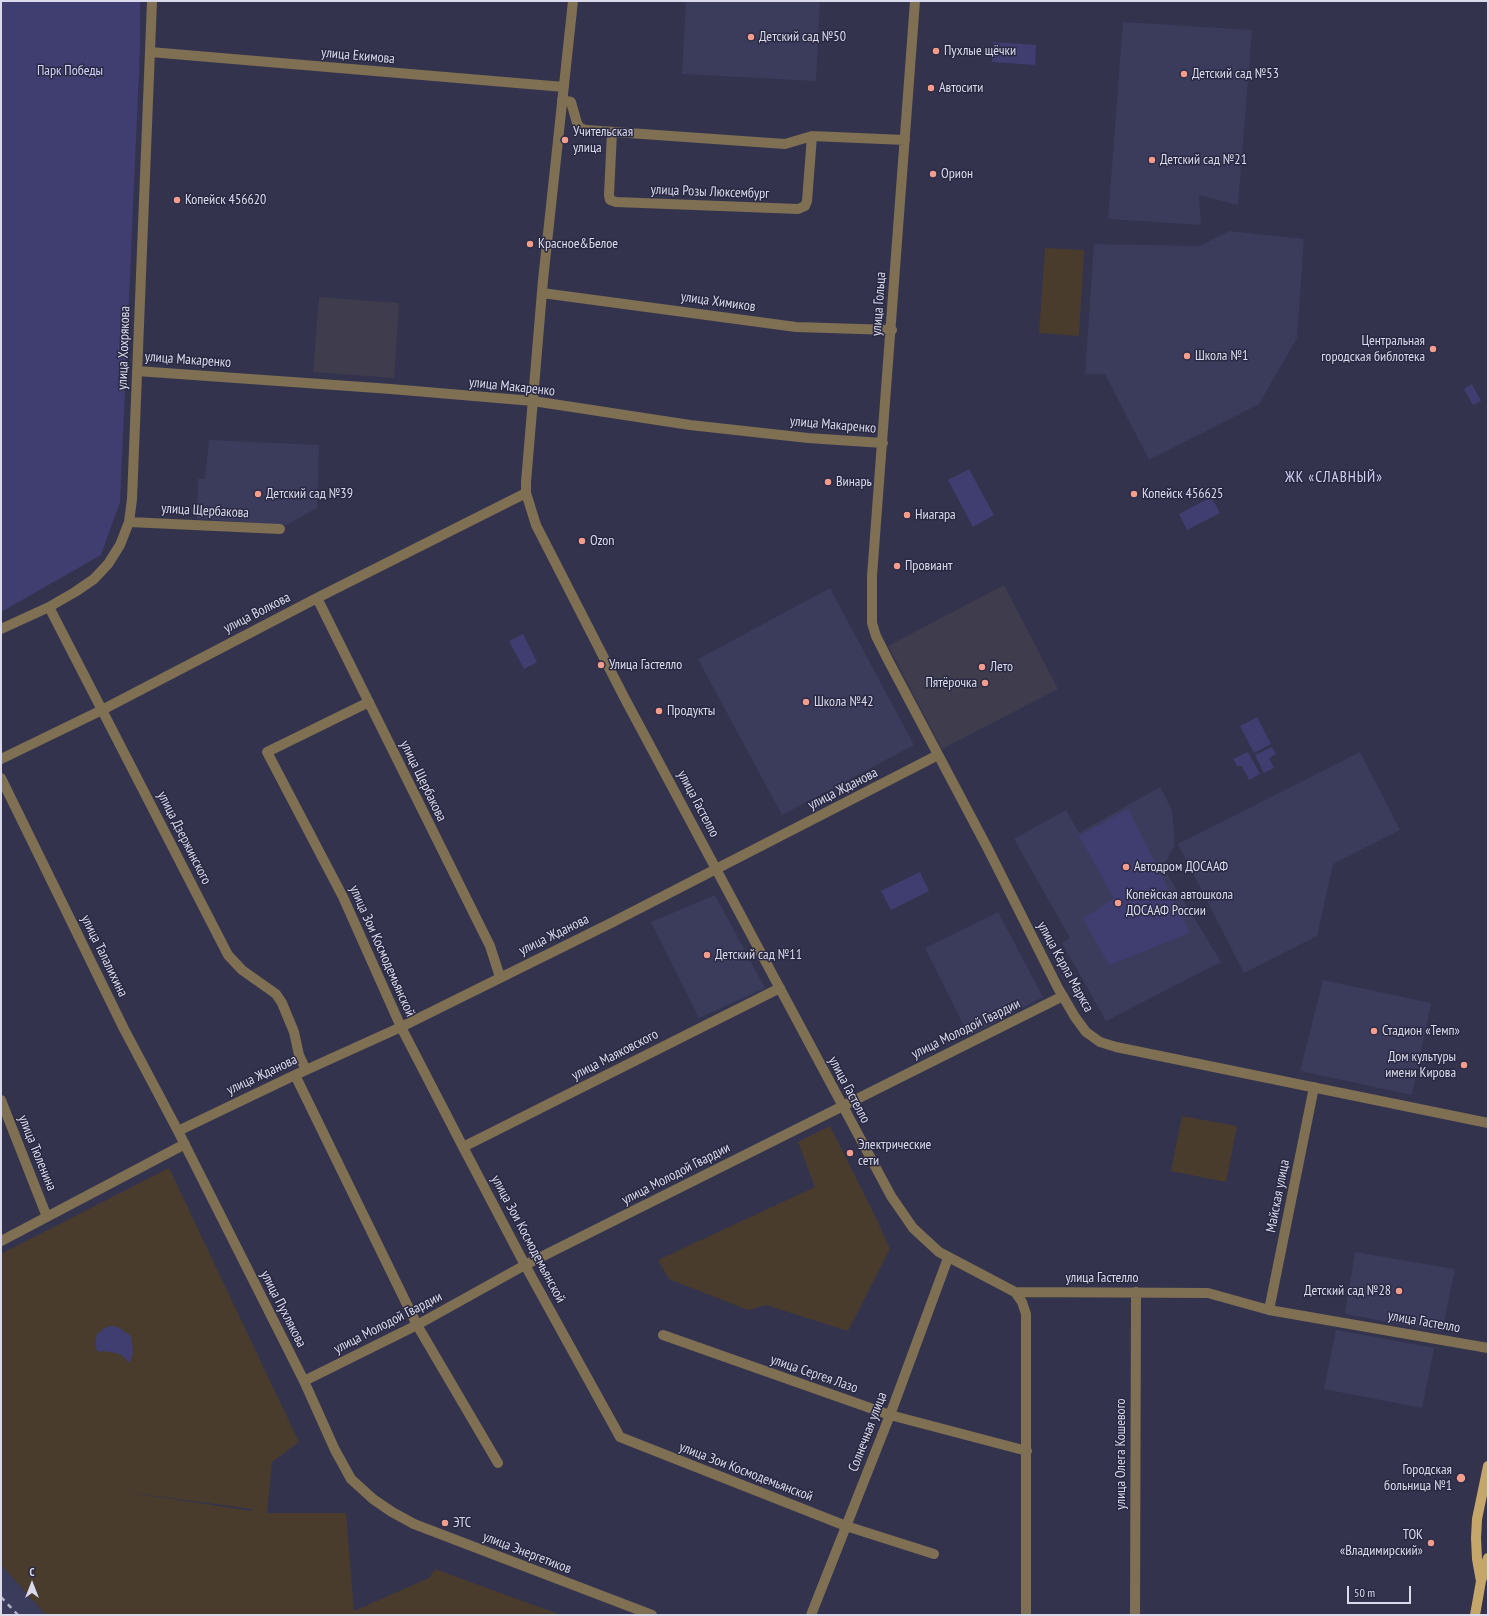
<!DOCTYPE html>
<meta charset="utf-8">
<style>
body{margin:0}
#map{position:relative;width:1489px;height:1616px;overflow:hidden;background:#33334e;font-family:"PT Sans Narrow",sans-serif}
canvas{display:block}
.frame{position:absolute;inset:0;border:2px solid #dadaec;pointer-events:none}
.north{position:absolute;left:12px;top:1564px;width:40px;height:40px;-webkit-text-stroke:3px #2a2943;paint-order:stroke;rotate:0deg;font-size:11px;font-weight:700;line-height:16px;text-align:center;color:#dadaec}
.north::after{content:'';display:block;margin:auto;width:14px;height:18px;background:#dadaec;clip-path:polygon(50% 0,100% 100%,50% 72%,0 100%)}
.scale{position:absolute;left:1347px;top:1586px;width:64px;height:18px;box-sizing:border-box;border:2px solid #dadaec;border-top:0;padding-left:5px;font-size:12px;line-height:14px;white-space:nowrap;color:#dadaec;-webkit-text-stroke:3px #2a2943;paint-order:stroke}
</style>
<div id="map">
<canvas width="1489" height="1616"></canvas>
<div class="frame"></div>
<div class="north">С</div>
<div class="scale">50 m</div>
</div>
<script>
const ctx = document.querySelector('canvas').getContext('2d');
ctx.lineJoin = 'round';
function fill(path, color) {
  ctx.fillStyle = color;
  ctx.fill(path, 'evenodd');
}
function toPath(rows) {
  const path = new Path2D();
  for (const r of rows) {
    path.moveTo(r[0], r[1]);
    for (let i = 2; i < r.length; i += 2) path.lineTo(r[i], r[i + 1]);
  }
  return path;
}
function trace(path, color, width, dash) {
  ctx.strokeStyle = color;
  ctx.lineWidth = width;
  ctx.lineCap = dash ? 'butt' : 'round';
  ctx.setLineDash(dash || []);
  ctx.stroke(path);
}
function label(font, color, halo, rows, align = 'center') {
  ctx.font = font + ' "PT Sans Narrow",sans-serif';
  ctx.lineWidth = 3;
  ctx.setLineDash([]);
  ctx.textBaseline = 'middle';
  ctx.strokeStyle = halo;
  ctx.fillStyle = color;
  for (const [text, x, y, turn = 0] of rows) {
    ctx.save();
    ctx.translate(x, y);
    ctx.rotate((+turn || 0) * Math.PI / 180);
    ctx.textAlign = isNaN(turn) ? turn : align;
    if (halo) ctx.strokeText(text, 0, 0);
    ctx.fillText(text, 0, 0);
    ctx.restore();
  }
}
fill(toPath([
 [319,297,399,303,394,378,313,372],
 [1004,585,1058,689,942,749,888,646]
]), '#3e3c4d');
fill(toPath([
 [1045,248,1084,250,1079,336,1039,333],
 [1182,1116,1237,1126,1226,1182,1171,1171],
 [830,1126,876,1218,890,1249,848,1331,766,1305,748,1310,669,1279,658,1260,815,1187,798,1142],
 [169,1168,299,1442,272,1462,267,1513,346,1513,354,1611,429,1578,435,1569,561,1615,46,1615,1,1565,1,1254],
 [119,1491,252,1509,253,1509,252,1511]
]), '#493c2d');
fill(toPath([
 [686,1,820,1,816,81,682,74],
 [1123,22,1252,30,1238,205,1199,195,1201,225,1108,219],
 [1229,231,1304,239,1297,338,1259,404,1149,460,1105,374,1085,374,1094,244,1200,246],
 [209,440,319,445,317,508,286,525,197,519,198,479,205,479],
 [830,588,914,745,782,815,698,659],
 [1360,752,1400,830,1333,864,1317,936,1244,973,1178,844],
 [1160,787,1172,810,1175,845,1163,867,1221,962,1106,1021,1062,943,1070,938,1014,839,1066,810,1079,833],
 [715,895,765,988,699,1018,651,922],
 [998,912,1043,997,969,1036,925,948],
 [1323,980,1431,1003,1412,1095,1300,1071],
 [1355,1252,1455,1269,1442,1332,1345,1314],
 [1336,1330,1434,1348,1422,1408,1324,1389],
 [1,1565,46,1615,4,1615,1,1612]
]), '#3b3b5c');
fill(toPath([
 [1,1,140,1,140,49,120,502,101,555,1,612],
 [993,42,1036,45,1035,65,992,62],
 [1472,384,1481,401,1473,405,1464,389],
 [969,469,994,515,973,527,948,480],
 [1211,497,1220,513,1187,530,1179,514],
 [523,634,537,662,524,669,509,641],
 [1257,717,1271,744,1254,753,1240,726],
 [1272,747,1276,754,1269,758,1274,768,1264,773,1255,755],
 [1248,752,1260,774,1249,780,1242,766,1237,766,1233,759],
 [1128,809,1190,933,1109,965,1083,919,1114,898,1079,836],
 [920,872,929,891,891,910,881,891],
 [108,1326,118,1327,131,1336,133,1352,130,1363,120,1354,104,1351,98,1352,95,1345,97,1334]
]), '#403d70');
trace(toPath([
 [573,1,543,280,526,482,526,493,536,525,624,697,891,1196,913,1228,939,1252,1015,1292,1208,1293,1269,1310,1488,1348],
 [915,1,872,576,872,623,876,636,888,660,988,849,1058,988,1075,1017,1086,1032,1100,1042,1116,1047,1488,1123],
 [150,52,564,87],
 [562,100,571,102,577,123,580,128,586,130,785,144,812,136,905,140],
 [612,132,609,195,610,200,616,202,798,209,805,206,807,201,812,136],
 [542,293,796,327,892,330],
 [137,371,391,389,533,401,690,425,808,438,883,443],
 [129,522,280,529],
 [317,598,490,946,500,977],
 [49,607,228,955,242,970,276,994,282,1003,294,1032,299,1055,306,1070],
 [1,629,49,607,75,592,94,579,108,564,120,545,129,522,132,499,152,1],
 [369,702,267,752,343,897,401,1027,463,1147,525,1265,620,1437,846,1526,934,1554],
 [1,759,102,710,317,598,526,493],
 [1,778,124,1029,178,1131,304,1381,335,1450,351,1479,373,1499,392,1512,414,1524,652,1615],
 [295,1075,417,1325,498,1463],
 [1,1100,47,1217],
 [178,1131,295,1075,401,1027,611,923,938,755],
 [463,1147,780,988],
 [1,1241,185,1144],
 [1015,1292,1022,1302,1026,1314,1026,1615],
 [1269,1310,1314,1087],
 [663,1335,890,1415,1027,1451],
 [304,1381,417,1325,525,1265,1063,996],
 [811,1615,890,1415,948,1258],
 [1135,1615,1136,1292]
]), '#7f6f53', 10);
trace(toPath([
 [1481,1581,1477,1559,1476,1538,1477,1519,1488,1466],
 [1475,1615,1481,1581,1488,1558]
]), '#c6a76b', 10);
trace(toPath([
 [1,1597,18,1615]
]), '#b2b2c6', 2.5, [5, 5]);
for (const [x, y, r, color] of [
 [751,37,4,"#f49d8d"],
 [936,51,4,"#f49d8d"],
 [1184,74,4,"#f49d8d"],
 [931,88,4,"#f49d8d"],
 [565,140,4,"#f49d8d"],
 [1152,160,4,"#f49d8d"],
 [933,174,4,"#f49d8d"],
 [177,200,4,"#f49d8d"],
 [530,244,4,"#f49d8d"],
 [1433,349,4,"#f49d8d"],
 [1187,356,4,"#f49d8d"],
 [828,482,4,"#f49d8d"],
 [258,494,4,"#f49d8d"],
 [1134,494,4,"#f49d8d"],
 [907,515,4,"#f49d8d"],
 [582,541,4,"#f49d8d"],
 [897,566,4,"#f49d8d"],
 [601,665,4,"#f49d8d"],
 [982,667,4,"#f49d8d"],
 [985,683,4,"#f49d8d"],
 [806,702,4,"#f49d8d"],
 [659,711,4,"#f49d8d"],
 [1126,867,4,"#f49d8d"],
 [1118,903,4,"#f49d8d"],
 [707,955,4,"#f49d8d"],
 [1374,1031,4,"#f49d8d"],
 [1464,1065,4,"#f49d8d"],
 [850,1153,4,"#f49d8d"],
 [1399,1291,4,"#f49d8d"],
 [1461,1478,5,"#f49d8d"],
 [445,1523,4,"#f49d8d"],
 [1431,1543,4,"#f49d8d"]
]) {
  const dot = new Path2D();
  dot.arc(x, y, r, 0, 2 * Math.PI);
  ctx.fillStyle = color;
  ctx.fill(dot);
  trace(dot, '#2a2943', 1.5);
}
label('14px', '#dadaec', '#2a2943', [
 ["Детский сад №50",759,37],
 ["Пухлые щёчки",944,51],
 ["Детский сад №53",1192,74],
 ["Автосити",939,88],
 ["Учительская",573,132],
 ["улица",573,148],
 ["Детский сад №21",1160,160],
 ["Орион",941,174],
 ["Копейск 456620",185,200],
 ["Красное&Белое",538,244],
 ["Центральная",1425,341,"right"],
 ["городская библотека",1425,357,"right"],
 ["Школа №1",1195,356],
 ["Винарь",836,482],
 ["Детский сад №39",266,494],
 ["Копейск 456625",1142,494],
 ["Ниагара",915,515],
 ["Ozon",590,541],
 ["Провиант",905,566],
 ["Улица Гастелло",609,665],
 ["Лето",990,667],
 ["Пятёрочка",977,683,"right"],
 ["Школа №42",814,702],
 ["Продукты",667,711],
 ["Автодром ДОСААФ",1134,867],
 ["Копейская автошкола",1126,895],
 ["ДОСААФ России",1126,911],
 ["Детский сад №11",715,955],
 ["Стадион «Темп»",1382,1031],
 ["Дом культуры",1456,1057,"right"],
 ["имени Кирова",1456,1073,"right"],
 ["Электрические",858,1145],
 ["сети",858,1161],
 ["Детский сад №28",1391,1291,"right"],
 ["Городская",1452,1470,"right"],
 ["больница №1",1452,1486,"right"],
 ["ЭТС",453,1523],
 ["ТОК",1423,1535,"right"],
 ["«Владимирский»",1423,1551,"right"]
], 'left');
label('14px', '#dadaec', '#2a2943', [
 ["улица Екимова",358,56,5],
 ["улица Розы Люксембург",710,192,2],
 ["улица Химиков",718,302,8],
 ["улица Гольца",879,304,-86],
 ["улица Хохрякова",124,348,-88],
 ["улица Макаренко",188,360,4],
 ["улица Макаренко",512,387,6],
 ["улица Макаренко",833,425,5],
 ["улица Щербакова",205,511,3],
 ["улица Волкова",257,613,-27],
 ["улица Щербакова",423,781,64],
 ["улица Жданова",843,789,-27],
 ["улица Гастелло",698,804,62],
 ["улица Дзержинского",184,838,63],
 ["улица Жданова",554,935,-26],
 ["улица Зои Космодемьянской",382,951,66],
 ["улица Талалихина",104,956,64],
 ["улица Карла Маркса",1065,967,61],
 ["улица Молодой Гвардии",966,1029,-26],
 ["улица Маяковского",615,1055,-27],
 ["улица Жданова",262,1075,-25],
 ["улица Гастелло",849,1090,62],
 ["улица Тюленина",37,1153,68],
 ["улица Молодой Гвардии",676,1174,-27],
 ["Майская улица",1278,1196,-79],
 ["улица Зои Космодемьянской",528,1239,62],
 ["улица Гастелло",1102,1278],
 ["улица Пухлякова",283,1309,63],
 ["улица Гастелло",1424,1322,10],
 ["улица Молодой Гвардии",388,1323,-27],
 ["улица Сергея Лазо",814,1374,19],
 ["Солнечная улица",868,1432,-69],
 ["улица Олега Кошевого",1121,1454,-90],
 ["улица Зои Космодемьянской",746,1472,21],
 ["улица Энергетиков",527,1553,21]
]);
label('14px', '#d4d5fb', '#2a2943', [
 ["Парк Победы",70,71]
]);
ctx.letterSpacing = '1px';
label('15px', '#d1d2f4', '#2a2943', [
 ["ЖК «СЛАВНЫЙ»",1334,478]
]);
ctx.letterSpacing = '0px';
</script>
